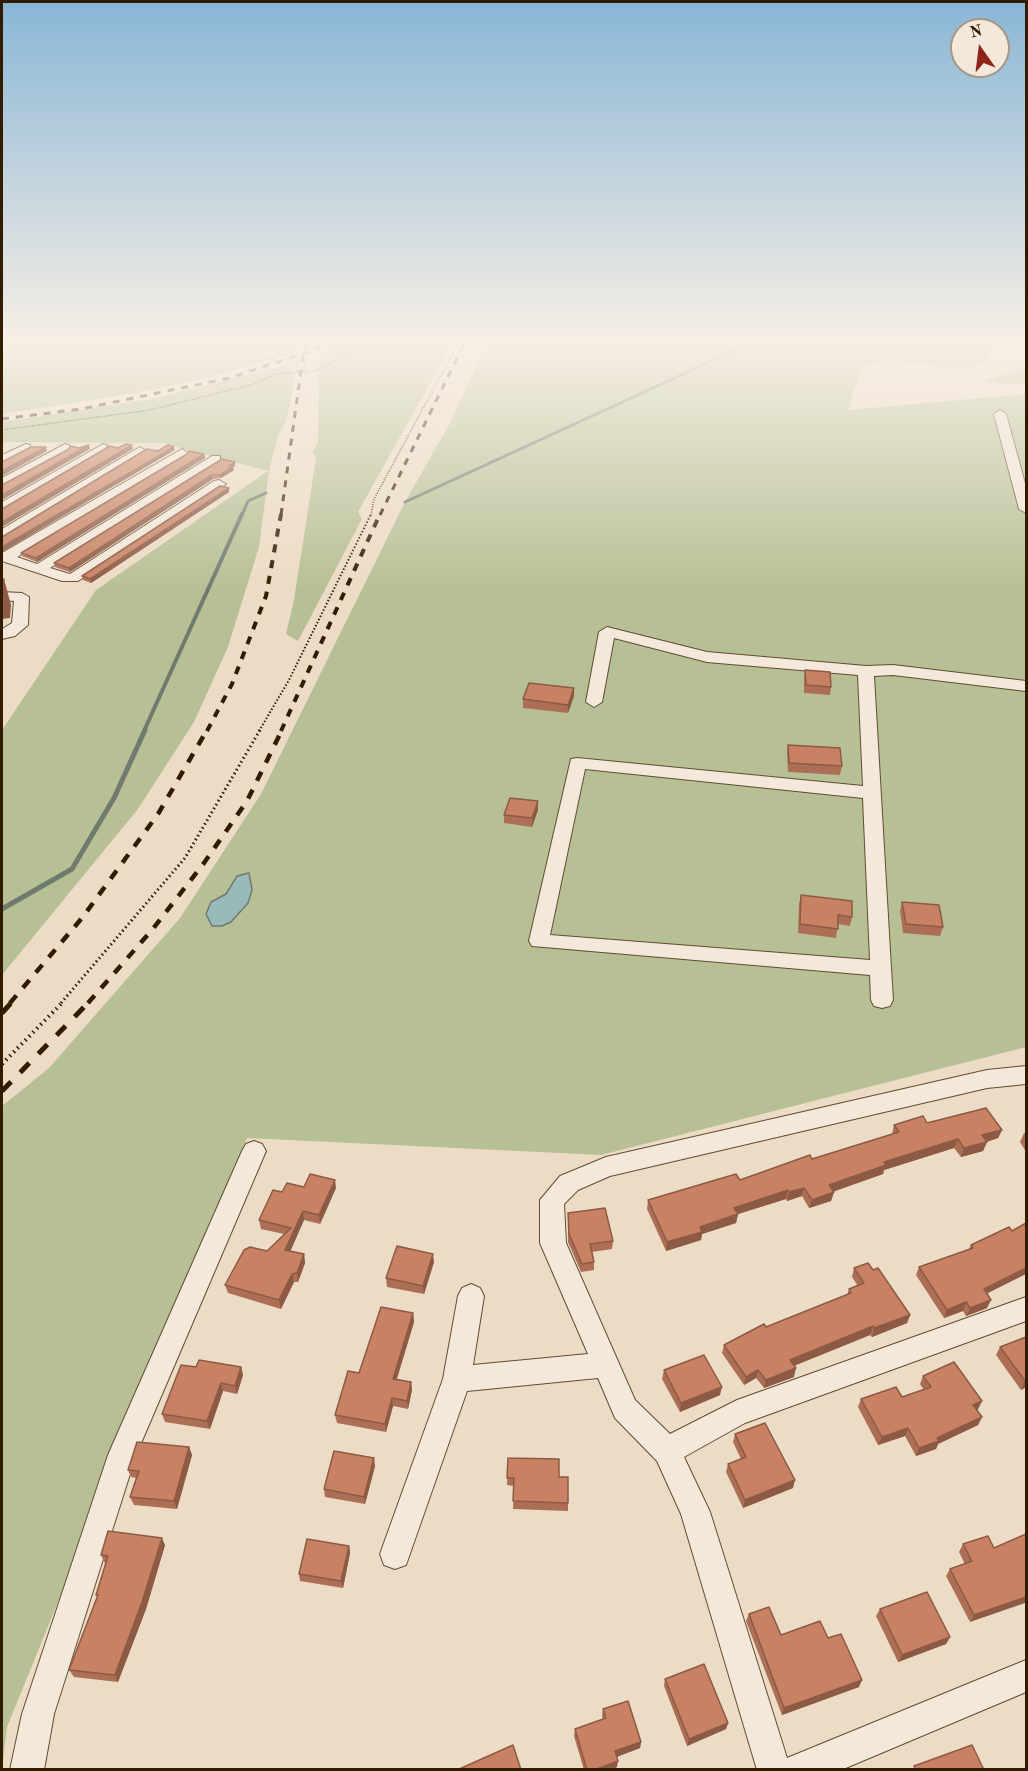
<!DOCTYPE html>
<style>
body{margin:0}
#map{position:relative;width:1028px;height:1771px;overflow:hidden;background:#eddcc5;font-family:"Old Standard TT",serif}
canvas{display:block}
.frame{position:absolute;inset:0;border:3px solid #321c00;pointer-events:none}
.north{position:absolute;left:950px;top:18px;width:60px;height:60px;box-sizing:border-box;background:#f3e8d9;border:2px solid #a69682;border-radius:50%;rotate:346deg;font-size:16px;font-weight:700;line-height:24px;text-align:center;color:#321c00}
.north::after{content:'';display:block;margin:auto;width:21px;height:27px;background:#8f2418;clip-path:polygon(50% 0,100% 100%,50% 72%,0 100%)}
</style>
<div id="map">
<canvas width="1028" height="1771"></canvas>
<div class="frame"></div>
<div class="north">N</div>
</div>
<script>
const ctx = document.querySelector('canvas').getContext('2d');
ctx.lineJoin = 'round';
function fill(path, color) {
  ctx.fillStyle = color;
  ctx.fill(path, 'evenodd');
}
function toPath(rows) {
  const path = new Path2D();
  for (const r of rows) {
    path.moveTo(r[0], r[1]);
    for (let i = 2; i < r.length; i += 2) path.lineTo(r[i], r[i + 1]);
  }
  return path;
}
function trace(path, color, width, dash) {
  ctx.strokeStyle = color;
  ctx.lineWidth = width;
  ctx.lineCap = dash ? 'butt' : 'round';
  ctx.setLineDash(dash || []);
  ctx.stroke(path);
}
fill(toPath([
 [2,342,298,342,297,351,226,373,148,391,2,414],
 [346,342,453,342,358,512,362,519,298,641,286,634,294,600,316,458,313,452,318,442,319,353],
 [487,342,1018,342,992,352,981,364,963,369,887,360,861,367,848,410,1026,394,1026,1047,601,1155,247,1138,7,1727,2,1770,2,1106,49,1068,180,918,261,794,405,502,450,423],
 [283,366,295,369,294,384,286,421,278,436,269,471,259,547,228,647,194,722,138,809,2,975,2,730,96,590,268,471,162,443,2,442,2,422,151,399],
 [1026,368,1026,383,1004,385,982,381]
]), '#b7c095');
const water = toPath([
 [249,873,252,890,248,903,231,922,222,926,212,926,206,914,211,902,226,894,237,876,249,873]
]);
fill(water, '#9ababa');
trace(water, '#707b70', 1.5);
trace(toPath([
 [405,502,753,342],
 [242,515,248,501,266,493]
]), '#707b70', 3);
trace(toPath([
 [144,731,242,514]
]), '#707b70', 4);
trace(toPath([
 [2,909,72,869,114,798,145,730]
]), '#707b70', 5);
const minor = toPath([
 [1000,410,1006,414,1026,487,1026,513,1019,509,994,414,1000,410],
 [26,444,30,445,30,451,2,464,2,455,26,444],
 [65,444,69,445,69,451,2,487,2,478,65,444],
 [103,444,107,445,107,451,2,511,2,502,103,444],
 [140,447,146,451,144,454,2,539,2,529,140,447],
 [182,449,188,453,186,456,17,557,37,564,212,456,220,456,220,462,50,568,70,574,214,481,219,480,226,484,78,581,62,581,2,561,2,553,182,449],
 [2,592,22,593,29,597,28,625,15,636,2,639,2,629,12,623,14,601,2,600,2,592],
 [607,627,707,652,866,666,893,665,1026,681,1026,691,893,675,874,676,891,968,893,1000,890,1006,882,1008,874,1006,871,1000,870,975,532,946,529,941,571,759,577,758,863,786,858,675,707,662,614,638,602,702,594,707,586,702,599,632,607,627],
 [585,769,863,798,870,960,550,935,585,769],
 [1026,1066,1026,1084,987,1088,610,1176,578,1190,564,1204,566,1243,635,1400,670,1434,737,1400,1026,1297,1026,1321,745,1423,684,1457,710,1512,787,1758,1026,1660,1026,1692,841,1770,757,1770,681,1514,657,1461,615,1418,598,1378,467,1391,406,1565,395,1569,384,1565,380,1554,443,1379,458,1296,462,1288,471,1284,480,1288,484,1296,473,1365,588,1354,540,1243,540,1200,560,1176,606,1157,987,1070,1026,1066],
 [254,1141,262,1144,266,1151,136,1455,54,1714,44,1770,10,1770,22,1714,108,1455,242,1151,246,1144,254,1141]
]);
trace(minor, '#614c31', 2);
trace(toPath([
 [266,342,270,349,279,354],
 [325,347,344,355],
 [271,359,280,354,298,355,297,373],
 [271,359,280,363],
 [304,372,309,342],
 [2,430,150,410,254,384,275,374,316,371,344,355,377,342],
 [371,515,374,499,459,342]
]), '#321c00', 1.5, [1, 1.5]);
trace(toPath([
 [259,731,289,680,371,514]
]), '#321c00', 2, [1.5, 2]);
trace(toPath([
 [61,1003,185,858,260,730]
]), '#321c00', 3, [1.5, 3]);
trace(toPath([
 [2,1064,63,1002]
]), '#321c00', 4, [1.5, 4]);
fill(minor, '#f3e8d9');
trace(toPath([
 [2,419,81,409,229,378,338,342],
 [281,515,305,342],
 [380,515,465,342]
]), '#321c00', 3, [7, 7]);
trace(toPath([
 [207,731,232,684,266,596,281,514],
 [281,731,380,514]
]), '#321c00', 4, [8, 8]);
trace(toPath([
 [10,1003,82,918,158,814,207,730],
 [88,1003,152,930,204,863,247,801,282,730]
]), '#321c00', 4.5, [10, 10]);
trace(toPath([
 [2,1013,12,1002],
 [2,1091,89,1002]
]), '#321c00', 5, [13, 13]);
fill(toPath([
 [204,454,205,458,37,562,22,556,21,553],
 [222,459,235,466,233,467,234,470,221,478,213,479,70,572,55,567,54,563],
 [229,488,229,492,91,583,83,580,82,576],
 [805,670,831,687,830,695,804,693,804,678],
 [574,688,574,696,568,713,523,708,523,699],
 [788,745,842,766,840,775,788,772,787,753],
 [538,801,538,810,532,827,504,823,504,815],
 [801,895,852,917,850,926,838,924,836,938,798,933,799,904],
 [902,902,943,927,940,936,903,933,900,911],
 [927,1123,1002,1130,998,1138,987,1142,983,1151,961,1157,954,1148,884,1170,883,1174,833,1191,834,1192,831,1201,809,1208,802,1196,787,1201,786,1199,738,1214,736,1223,702,1234,701,1240,666,1251,647,1209,648,1200,740,1180,812,1159,892,1134,894,1125],
 [1026,1132,1026,1152,1020,1142,1024,1133],
 [336,1188,320,1224,304,1220,290,1251,304,1254,305,1263,298,1282,294,1282,281,1309,228,1293,225,1285,267,1251,284,1234,261,1229,259,1220,282,1192],
 [568,1213,613,1241,612,1249,592,1252,594,1262,594,1270,581,1272,568,1242],
 [1009,1227,987,1294,987,1308,966,1316,963,1311,944,1318,916,1275,919,1267,969,1249,971,1245],
 [434,1262,424,1294,387,1287,386,1278],
 [854,1268,873,1270,910,1315,907,1323,872,1337,870,1335,794,1366,794,1377,764,1388,756,1378,744,1385,722,1353,724,1345,766,1327,847,1295,849,1289,858,1286,852,1277],
 [413,1313,414,1322,397,1379,411,1382,412,1390,408,1409,393,1406,386,1432,337,1423,335,1415,359,1373],
 [1026,1337,1026,1387,1021,1390,996,1355,1000,1347],
 [196,1367,241,1367,243,1375,237,1394,223,1391,210,1429,165,1422,162,1414],
 [664,1370,720,1395,680,1412,662,1379],
 [923,1376,982,1401,978,1409,977,1410,982,1417,978,1425,938,1444,936,1449,916,1456,905,1436,878,1445,858,1407,861,1399,902,1397,924,1390,920,1384],
 [735,1434,793,1488,743,1508,726,1472,728,1464,741,1459,733,1442],
 [189,1447,192,1455,177,1509,134,1505,130,1497,136,1478,131,1477,128,1470],
 [508,1458,559,1477,568,1503,568,1511,513,1509,514,1486,507,1485],
 [375,1466,365,1504,325,1497,324,1489],
 [1026,1534,970,1622,946,1576,950,1569,965,1564,959,1552,963,1544,994,1548],
 [165,1545,146,1609,118,1682,74,1677,69,1670,97,1597,96,1595,106,1563,104,1562,101,1555],
 [349,1546,350,1553,343,1588,300,1581,299,1574],
 [880,1609,950,1637,946,1644,898,1662,876,1616],
 [749,1614,781,1635,828,1638,859,1687,782,1715,746,1621],
 [665,1679,728,1723,726,1729,687,1746,664,1686],
 [603,1709,641,1742,640,1748,616,1757,617,1767,611,1770,584,1770,574,1736,575,1729,603,1719,602,1716]
]), '#ac6f55');
fill(toPath([
 [89,445,90,449,2,500,2,495],
 [132,445,133,449,2,527,2,522],
 [46,447,47,451,2,476,2,471],
 [174,447,175,450,2,552,2,547],
 [204,454,205,458,37,562,36,558],
 [235,462,235,466,233,467,234,470,221,478,220,475,229,466],
 [212,475,213,479,70,572,69,568],
 [229,488,229,492,91,583,90,579],
 [4,579,11,605,10,618,2,619,2,592],
 [574,688,574,696,568,713,568,705],
 [538,801,538,810,532,827,532,818],
 [1002,1130,998,1138,979,1144,982,1135],
 [958,1139,954,1148,884,1170,883,1174,827,1194,829,1185,884,1162],
 [987,1142,983,1151,961,1157,964,1148],
 [335,1180,336,1188,320,1224,319,1215],
 [804,1188,802,1196,787,1201,789,1192],
 [788,1190,786,1199,738,1214,736,1223,702,1234,701,1240,666,1251,667,1242,700,1227,734,1208],
 [834,1192,831,1201,809,1208,812,1200],
 [303,1211,304,1220,287,1259,285,1250],
 [304,1254,305,1263,298,1282,297,1273],
 [433,1254,434,1262,424,1294,423,1286],
 [1026,1268,1026,1274,980,1297,984,1289],
 [292,1274,294,1282,281,1309,279,1300],
 [991,1300,987,1308,966,1316,970,1308],
 [966,1302,963,1311,944,1318,947,1310],
 [413,1313,414,1322,394,1387,393,1379],
 [910,1315,907,1323,872,1337,874,1328],
 [873,1326,870,1335,788,1368,790,1360],
 [241,1367,243,1375,237,1394,235,1386],
 [796,1368,794,1377,764,1388,766,1380],
 [758,1370,756,1378,744,1385,746,1377],
 [1025,1381,1026,1381,1026,1387,1021,1390],
 [411,1382,412,1390,408,1409,407,1401],
 [221,1383,223,1391,210,1429,207,1421],
 [722,1387,720,1395,680,1412,681,1403],
 [392,1398,393,1406,386,1432,385,1424],
 [982,1401,978,1409,970,1413,973,1405],
 [982,1417,978,1425,938,1444,936,1449,916,1456,919,1448,937,1438],
 [908,1428,905,1436,878,1445,882,1437],
 [189,1447,192,1455,177,1509,174,1501],
 [374,1458,375,1466,365,1504,364,1497],
 [795,1480,793,1488,743,1508,745,1500],
 [162,1538,165,1545,146,1609,118,1682,115,1675],
 [349,1546,350,1553,343,1588,341,1581],
 [1026,1597,1026,1603,1025,1603,970,1622,974,1615],
 [950,1637,946,1644,898,1662,902,1655],
 [862,1680,859,1687,782,1715,784,1708],
 [728,1723,726,1729,687,1746,689,1739],
 [641,1742,640,1748,614,1758,615,1751],
 [618,1761,617,1767,611,1770,594,1770]
]), '#8c5a45');
const building = toPath([
 [126,444,132,445,2,522,2,509,110,446,118,448,126,444],
 [89,445,2,495,2,485,69,449,70,446,79,448,89,445],
 [168,445,174,447,2,547,2,537,147,449,158,451,168,445],
 [31,447,46,447,2,471,2,462,31,447],
 [189,451,204,454,36,558,21,553,187,454,189,451],
 [222,459,235,462,229,466,233,466,220,475,212,475,69,568,54,563,222,459],
 [220,486,229,488,90,579,82,576,220,486],
 [2,579,4,579,3,592,2,592,2,579],
 [805,670,830,672,831,687,806,685,805,670],
 [529,683,574,688,568,705,523,699,529,683],
 [788,745,840,748,842,766,789,763,788,745],
 [510,798,538,801,532,818,504,815,510,798],
 [801,895,852,901,852,917,838,915,838,929,800,924,801,895],
 [902,902,939,905,943,927,906,924,902,902],
 [986,1108,1002,1130,982,1135,987,1142,964,1148,958,1139,884,1162,886,1165,829,1185,834,1192,812,1200,804,1188,789,1192,788,1190,734,1208,738,1214,700,1227,702,1232,667,1242,648,1200,736,1174,740,1180,810,1155,812,1159,899,1132,894,1125,923,1116,927,1123,986,1108],
 [310,1174,335,1180,319,1215,303,1211,285,1250,304,1254,297,1273,292,1274,279,1300,225,1285,244,1250,250,1247,267,1251,291,1228,259,1220,273,1190,282,1192,287,1183,304,1187,310,1174],
 [605,1208,613,1241,590,1244,594,1262,582,1264,569,1234,568,1213,605,1208],
 [1026,1223,1026,1268,984,1289,991,1300,970,1308,966,1302,947,1310,919,1267,973,1248,971,1245,1009,1227,1012,1231,1026,1223],
 [397,1246,433,1254,423,1286,386,1278,397,1246],
 [868,1263,873,1270,878,1268,910,1315,874,1328,873,1326,790,1360,796,1368,766,1380,758,1370,746,1377,724,1345,764,1324,766,1327,851,1293,849,1289,864,1283,854,1268,868,1263],
 [381,1307,413,1313,393,1379,411,1382,407,1401,392,1398,385,1424,335,1415,348,1371,359,1373,381,1307],
 [1026,1337,1026,1381,1025,1381,1000,1347,1026,1337],
 [704,1355,722,1387,681,1403,664,1370,704,1355],
 [199,1360,241,1367,235,1386,221,1383,207,1421,162,1414,181,1365,196,1367,199,1360],
 [954,1362,982,1401,973,1405,982,1417,937,1438,939,1441,919,1448,908,1428,882,1437,861,1399,896,1387,902,1397,931,1387,923,1376,954,1362],
 [765,1423,795,1480,745,1500,728,1464,746,1457,735,1434,765,1423],
 [137,1442,189,1447,174,1501,130,1497,139,1471,128,1470,137,1442],
 [334,1451,374,1458,364,1497,324,1489,334,1451],
 [508,1458,559,1459,559,1477,568,1477,568,1503,513,1501,514,1478,507,1478,508,1458],
 [108,1531,162,1538,142,1602,115,1675,69,1670,98,1595,96,1595,108,1556,101,1555,108,1531],
 [1026,1534,1026,1597,974,1615,950,1569,972,1561,963,1544,988,1536,994,1548,1026,1534],
 [307,1539,349,1546,341,1581,299,1574,307,1539],
 [927,1592,950,1637,902,1655,880,1609,927,1592],
 [769,1607,781,1635,820,1621,828,1638,841,1634,862,1680,784,1708,749,1614,769,1607],
 [704,1664,728,1723,689,1739,665,1679,704,1664],
 [628,1701,641,1742,615,1751,618,1761,594,1770,587,1770,575,1729,606,1718,603,1709,628,1701],
 [513,1745,521,1770,457,1770,513,1745],
 [972,1745,984,1770,916,1770,914,1766,972,1745]
]);
fill(building, '#c88163');
trace(building, '#8c5a45', 1.5);
const sky = ctx.createLinearGradient(0, 0, 0, 590);
sky.addColorStop(0, '#89b6d6');
sky.addColorStop(0.58, '#f7efe5');
sky.addColorStop(1, '#f7efe500');
ctx.fillStyle = sky;
ctx.fillRect(0, 0, 1028, 590);
</script>
